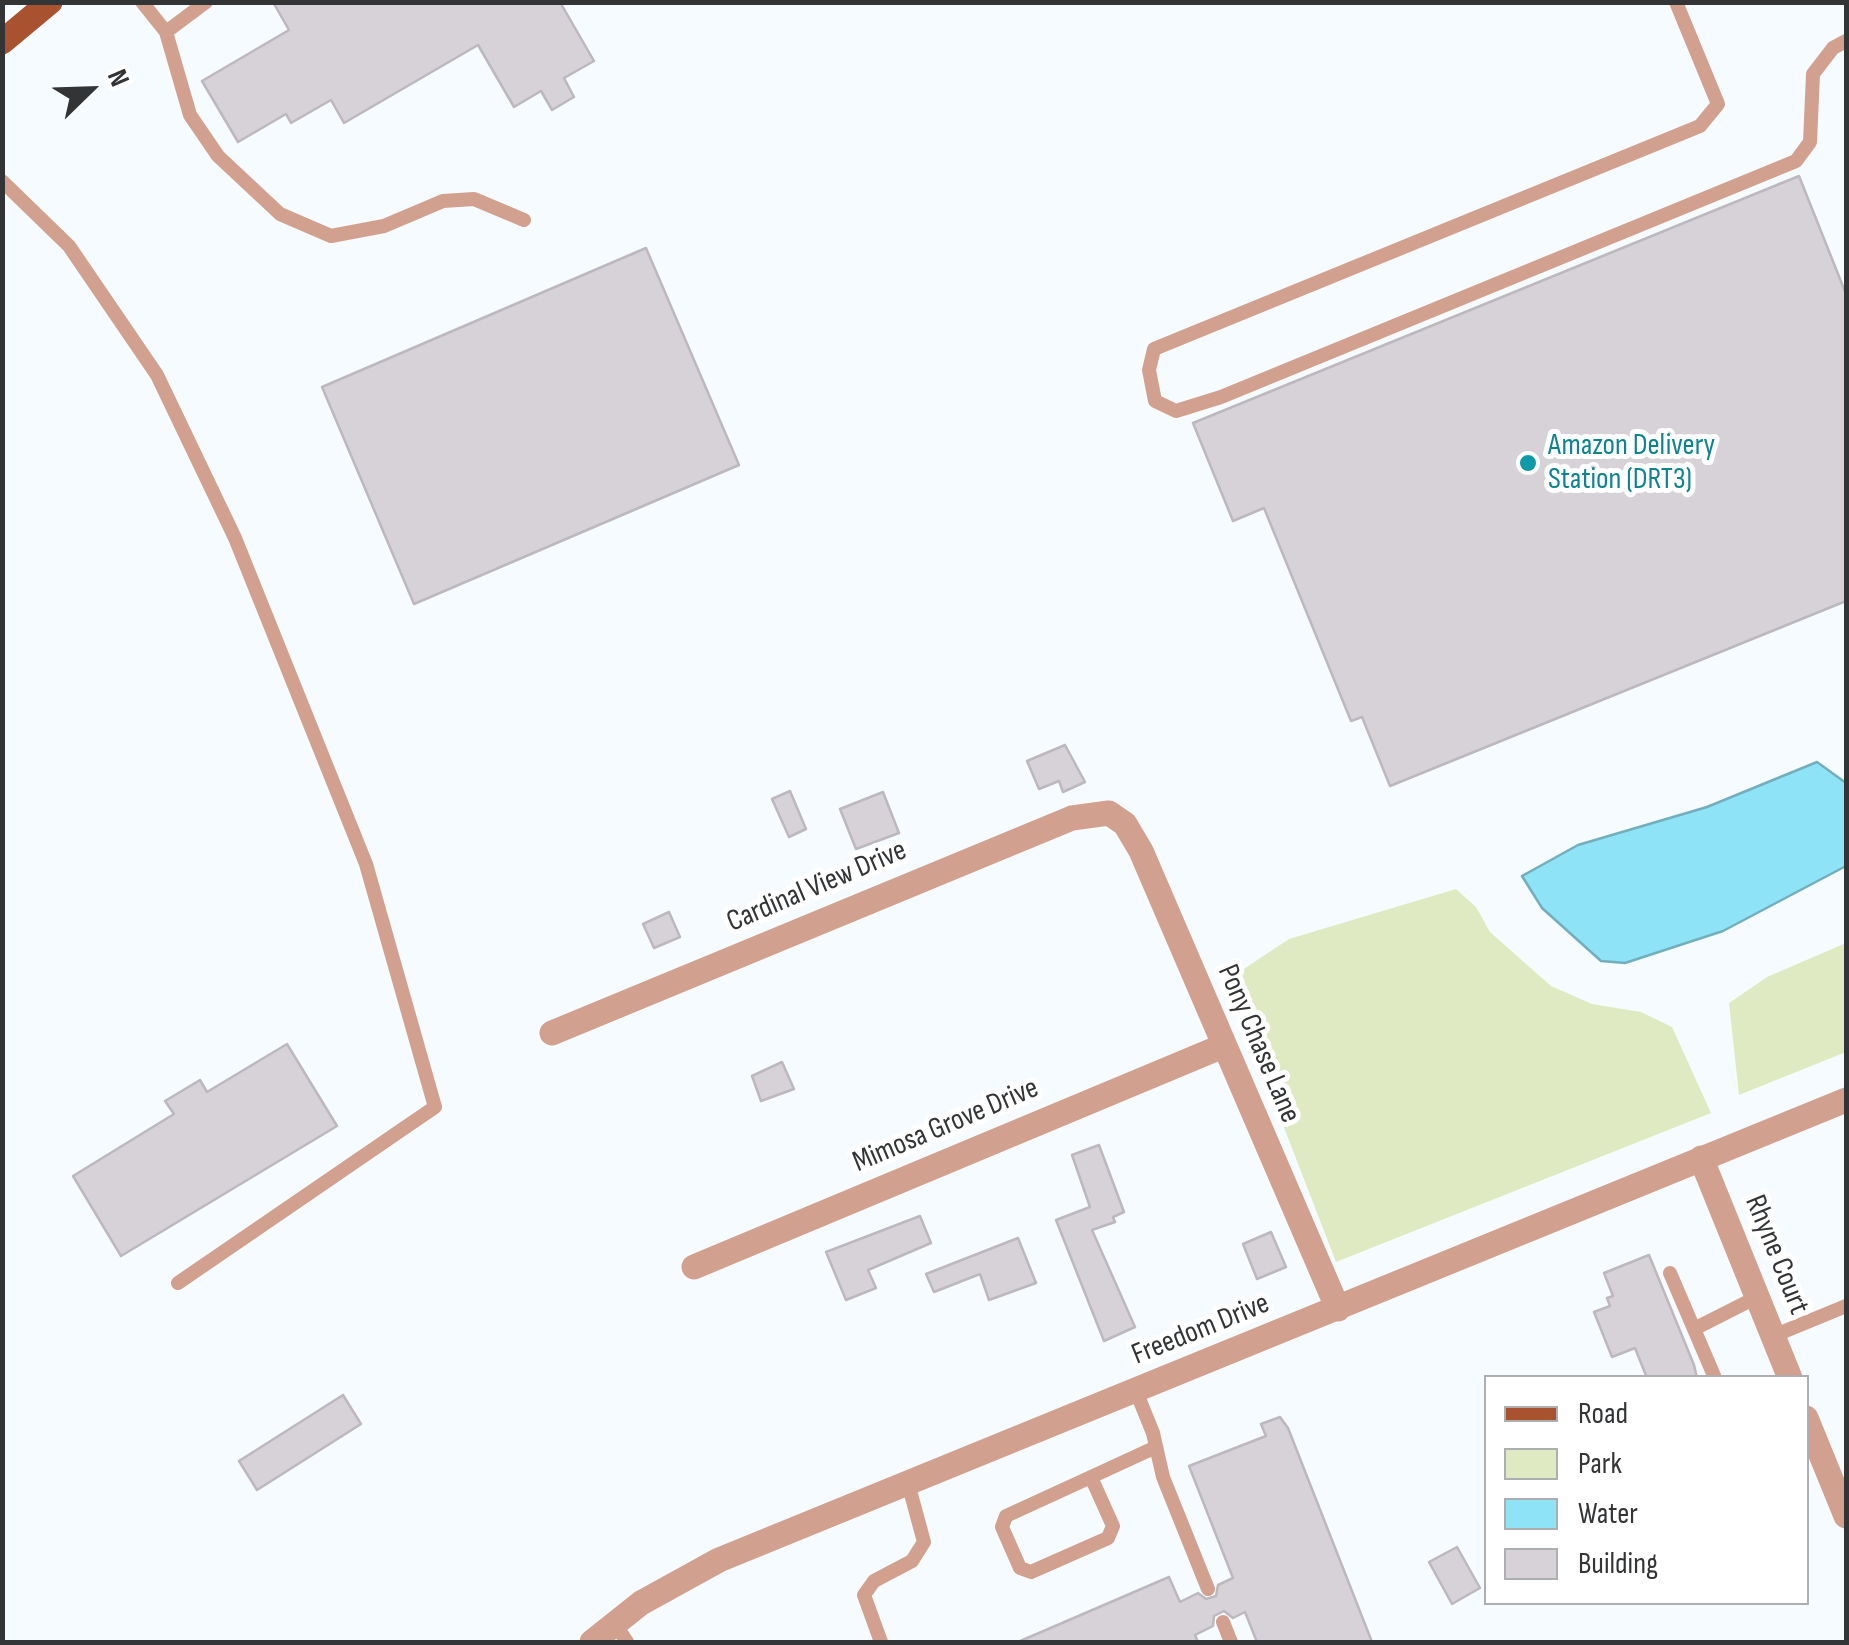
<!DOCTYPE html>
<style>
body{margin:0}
#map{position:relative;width:1849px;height:1645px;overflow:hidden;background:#f5fbff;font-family:"Sofia Sans Condensed",sans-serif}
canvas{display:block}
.frame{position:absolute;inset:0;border:5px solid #323436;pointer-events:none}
.legend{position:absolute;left:1484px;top:1375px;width:325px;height:230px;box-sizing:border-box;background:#fff;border:2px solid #adaeaf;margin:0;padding:12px 18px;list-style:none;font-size:30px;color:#323436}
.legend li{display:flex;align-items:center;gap:20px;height:50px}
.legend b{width:50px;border:2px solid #adaeaf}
.north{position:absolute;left:40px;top:40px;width:100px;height:100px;-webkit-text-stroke:8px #fff;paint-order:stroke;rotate:67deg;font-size:28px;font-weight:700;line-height:40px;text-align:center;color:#323436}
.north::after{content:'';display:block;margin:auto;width:35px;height:45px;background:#323436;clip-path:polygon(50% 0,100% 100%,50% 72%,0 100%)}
</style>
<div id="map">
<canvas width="1849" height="1645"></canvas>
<div class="frame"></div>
<ul class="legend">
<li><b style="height:12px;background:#a95230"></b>Road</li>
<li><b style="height:28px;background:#dfeac2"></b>Park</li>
<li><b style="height:28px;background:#8fe3f7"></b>Water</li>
<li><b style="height:28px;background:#d7d2d7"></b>Building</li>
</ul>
<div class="north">N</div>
</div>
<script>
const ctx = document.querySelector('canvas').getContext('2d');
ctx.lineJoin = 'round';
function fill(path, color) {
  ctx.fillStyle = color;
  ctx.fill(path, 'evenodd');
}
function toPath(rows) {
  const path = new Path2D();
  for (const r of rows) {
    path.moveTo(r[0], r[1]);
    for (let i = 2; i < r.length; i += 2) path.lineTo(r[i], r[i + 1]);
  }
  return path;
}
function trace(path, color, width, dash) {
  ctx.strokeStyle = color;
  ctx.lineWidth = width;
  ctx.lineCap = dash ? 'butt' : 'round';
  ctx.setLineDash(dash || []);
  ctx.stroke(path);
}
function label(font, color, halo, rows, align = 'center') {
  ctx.font = font + ' "Sofia Sans Condensed",sans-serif';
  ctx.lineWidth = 10;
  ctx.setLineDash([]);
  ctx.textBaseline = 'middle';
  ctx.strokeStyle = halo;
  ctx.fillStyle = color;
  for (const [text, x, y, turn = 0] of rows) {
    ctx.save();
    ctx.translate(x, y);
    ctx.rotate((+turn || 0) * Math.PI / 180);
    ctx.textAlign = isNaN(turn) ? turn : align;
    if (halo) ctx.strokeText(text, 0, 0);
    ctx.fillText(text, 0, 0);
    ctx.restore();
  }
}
fill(toPath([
 [1456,889,1476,907,1490,932,1551,986,1592,1004,1641,1012,1672,1027,1711,1113,1336,1262,1227,980,1289,939],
 [1846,943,1846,1052,1739,1095,1729,1003,1767,977]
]), '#dfeac2');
const water = toPath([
 [1817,762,1846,783,1846,866,1723,931,1625,963,1601,961,1542,908,1522,876,1578,845,1707,807,1817,762]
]);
fill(water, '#8fe3f7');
trace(water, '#73aebd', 2.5);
const building = toPath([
 [273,2,560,2,594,61,564,78,574,97,552,110,541,91,514,107,478,45,344,123,331,100,291,123,286,114,238,142,202,81,289,30,273,2],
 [1799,176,1846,294,1846,601,1390,786,1362,717,1351,721,1264,508,1233,521,1193,423,1799,176],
 [646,248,739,465,414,604,322,387,646,248],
 [1065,745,1085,782,1063,792,1059,781,1039,789,1027,761,1065,745],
 [790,791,806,829,789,837,772,799,790,791],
 [883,792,899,833,856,849,840,809,883,792],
 [669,912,680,937,654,948,643,924,669,912],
 [287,1044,337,1126,121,1256,73,1176,174,1114,165,1101,200,1080,207,1092,287,1044],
 [782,1062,794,1089,761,1101,752,1076,782,1062],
 [1099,1145,1124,1212,1113,1217,1115,1222,1092,1230,1135,1327,1104,1341,1056,1220,1090,1207,1072,1155,1099,1145],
 [920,1216,931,1243,868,1270,876,1288,846,1300,826,1252,920,1216],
 [1271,1232,1286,1267,1257,1279,1243,1244,1271,1232],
 [1018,1238,1036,1283,989,1300,980,1274,934,1292,926,1274,1018,1238],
 [1649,1255,1694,1365,1697,1378,1647,1378,1635,1348,1612,1357,1594,1312,1610,1306,1607,1298,1613,1296,1604,1273,1649,1255],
 [343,1395,361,1424,257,1490,239,1461,343,1395],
 [1280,1417,1288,1428,1372,1642,1257,1642,1245,1612,1233,1618,1224,1611,1214,1616,1213,1626,1195,1635,1198,1642,1018,1642,1169,1577,1180,1602,1198,1593,1206,1599,1216,1596,1218,1585,1233,1578,1189,1466,1266,1436,1261,1424,1280,1417],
 [1457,1547,1480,1588,1452,1604,1429,1562,1457,1547]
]);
fill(building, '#d7d2d7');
trace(building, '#bcb8bd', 2.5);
trace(toPath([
 [142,2,166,32,206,2],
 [1676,2,1718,104,1700,126,1154,349,1149,370,1155,401,1176,411,1221,397,1796,161,1810,142,1813,74,1833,48,1846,41],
 [166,32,190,115,218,156,280,214,331,236,384,226,443,201,474,199,524,220],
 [2,181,69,246,157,375,235,538,366,864,435,1107,178,1283],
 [1670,1273,1715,1378],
 [1694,1329,1757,1297],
 [1773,1336,1846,1306],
 [1136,1391,1153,1433,1163,1477,1208,1589],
 [1091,1477,1113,1526,1108,1538,1031,1572,1020,1568,1002,1527,1006,1516,1091,1477,1156,1447],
 [1223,1622,1231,1642],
 [615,1624,627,1642],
 [881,1642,864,1595,874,1581,912,1561,924,1542,908,1483]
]), '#d2a08e', 14);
trace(toPath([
 [552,1033,1072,818,1109,813,1125,824,1141,851,1338,1309],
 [1701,1158,1790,1378],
 [694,1267,1223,1046],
 [1806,1418,1846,1516],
 [592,1642,641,1603,719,1560,1846,1100]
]), '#d2a08e', 25);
trace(toPath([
 [2,42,50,2]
]), '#a95230', 25);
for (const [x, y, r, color] of [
 [1528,463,10,"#0f9aa8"]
]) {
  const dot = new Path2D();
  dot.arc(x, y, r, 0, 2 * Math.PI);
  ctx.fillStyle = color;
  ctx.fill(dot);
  trace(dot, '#fff', 4);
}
label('30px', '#0d838f', '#fff', [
 ["Amazon Delivery",1548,446],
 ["Station (DRT3)",1548,480]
], 'left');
label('30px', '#323436', '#fff', [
 ["Cardinal View Drive",817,887,-23],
 ["Pony Chase Lane",1258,1044,67],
 ["Mimosa Grove Drive",946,1126,-23],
 ["Rhyne Court",1776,1255,68],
 ["Freedom Drive",1201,1330,-22]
]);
</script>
